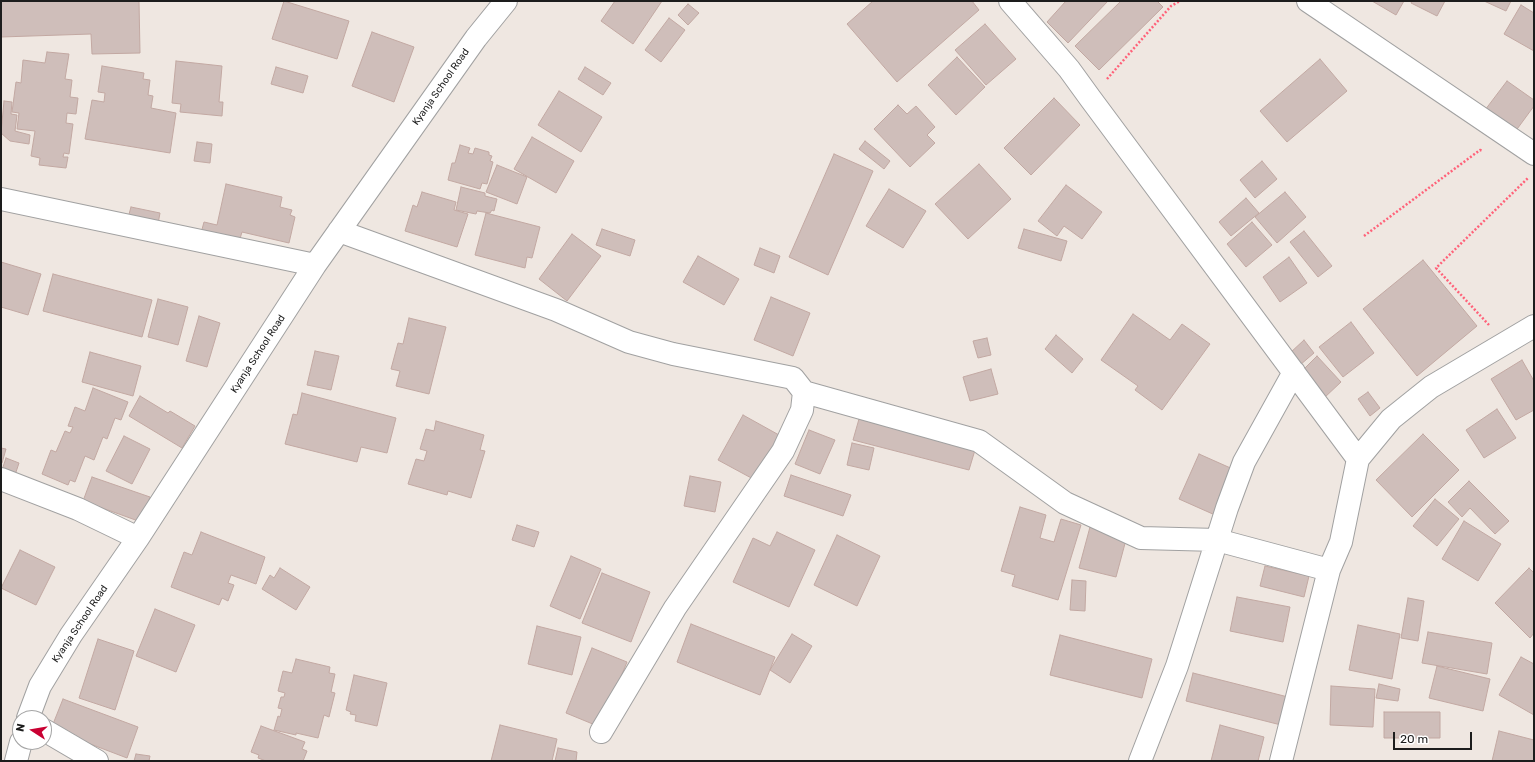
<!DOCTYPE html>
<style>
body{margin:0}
#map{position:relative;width:1535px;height:762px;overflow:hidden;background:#efe7e1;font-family:Rubik,sans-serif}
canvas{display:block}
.frame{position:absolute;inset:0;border:2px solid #1d1d1d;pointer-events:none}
.north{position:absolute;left:12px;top:710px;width:40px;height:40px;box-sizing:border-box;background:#fff;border:1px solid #a5a5a5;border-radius:50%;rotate:282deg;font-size:11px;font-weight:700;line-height:16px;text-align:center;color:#1d1d1d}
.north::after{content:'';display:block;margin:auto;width:14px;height:18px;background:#c90032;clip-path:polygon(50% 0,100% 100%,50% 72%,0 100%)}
.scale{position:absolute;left:1393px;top:732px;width:79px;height:18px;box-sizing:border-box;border:2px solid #1d1d1d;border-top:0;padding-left:5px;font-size:12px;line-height:14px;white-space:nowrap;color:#1d1d1d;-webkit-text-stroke:3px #fff;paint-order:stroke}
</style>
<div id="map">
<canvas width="1535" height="762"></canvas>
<div class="frame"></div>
<div class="north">N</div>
<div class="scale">20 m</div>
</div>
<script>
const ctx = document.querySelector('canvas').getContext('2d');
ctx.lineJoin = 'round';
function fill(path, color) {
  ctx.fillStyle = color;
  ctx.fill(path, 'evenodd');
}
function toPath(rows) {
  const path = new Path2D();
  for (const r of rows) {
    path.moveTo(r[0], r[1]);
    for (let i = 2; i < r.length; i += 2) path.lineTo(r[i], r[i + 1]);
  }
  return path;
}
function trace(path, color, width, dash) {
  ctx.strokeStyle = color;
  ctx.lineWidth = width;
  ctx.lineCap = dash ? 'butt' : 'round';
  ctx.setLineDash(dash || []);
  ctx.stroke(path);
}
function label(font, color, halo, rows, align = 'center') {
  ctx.font = font + ' Rubik,sans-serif';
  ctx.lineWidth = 3;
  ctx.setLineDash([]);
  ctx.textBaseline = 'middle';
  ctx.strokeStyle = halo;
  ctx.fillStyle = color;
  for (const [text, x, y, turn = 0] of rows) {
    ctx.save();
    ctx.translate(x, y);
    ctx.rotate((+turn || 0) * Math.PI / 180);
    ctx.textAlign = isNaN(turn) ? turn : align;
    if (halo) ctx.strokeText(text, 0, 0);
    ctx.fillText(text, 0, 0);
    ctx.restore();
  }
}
const building = toPath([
 [1,1,139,1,140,53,92,54,91,34,1,37,1,1],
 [284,1,349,21,337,59,272,39,284,1],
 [615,1,662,1,633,44,601,21,615,1],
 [873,1,972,1,979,10,897,82,847,24,873,1],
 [1066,1,1108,1,1068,43,1047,22,1066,1],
 [1121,1,1157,1,1163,7,1099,70,1075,46,1121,1],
 [1372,1,1404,1,1396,15,1372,1],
 [1412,1,1445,1,1437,16,1411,3,1412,1],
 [1484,1,1511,1,1506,11,1484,1],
 [688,4,699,13,688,25,678,15,688,4],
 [1521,5,1534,13,1534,51,1504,34,1521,5],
 [669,18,685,30,661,62,645,50,669,18],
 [985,24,1016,59,986,85,955,50,985,24],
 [372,32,414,47,394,102,352,86,372,32],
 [47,52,69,54,65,79,72,80,70,97,78,98,76,114,67,113,66,123,73,124,69,154,64,153,63,157,68,157,66,168,39,165,40,158,31,156,35,131,17,129,19,113,12,112,16,82,21,83,23,60,45,63,47,52],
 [957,57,985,87,956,115,928,85,957,57],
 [1320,59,1347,91,1287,142,1260,111,1320,59],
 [176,61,222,66,219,102,223,102,222,116,180,112,181,104,172,103,176,61],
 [102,66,144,73,143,79,150,80,148,95,153,96,151,108,176,113,170,153,85,139,92,100,104,102,105,93,98,92,102,66],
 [276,67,308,76,303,93,271,84,276,67],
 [585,67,611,83,603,95,578,79,585,67],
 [1507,81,1534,100,1534,106,1512,136,1482,114,1507,81],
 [559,91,602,117,581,152,538,125,559,91],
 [1054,98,1080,125,1031,175,1004,148,1054,98],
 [4,101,12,102,11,114,17,115,15,131,30,135,29,144,10,141,1,133,4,101],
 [898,105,907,114,916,106,935,127,927,135,935,143,910,167,874,129,898,105],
 [532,137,574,161,556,193,514,169,532,137],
 [865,141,890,161,884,169,859,149,865,141],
 [197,142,212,144,210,163,194,161,197,142],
 [460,145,470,148,468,153,473,154,475,148,489,152,489,155,492,156,490,161,493,162,487,184,482,183,480,189,448,180,452,163,455,163,460,145],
 [834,154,873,171,828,275,789,257,834,154],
 [1262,161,1277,179,1255,198,1240,180,1262,161],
 [979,164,1011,199,968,239,935,204,979,164],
 [497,165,527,177,517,204,486,192,497,165],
 [226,184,282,197,280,207,292,210,290,215,295,217,289,243,242,232,239,242,201,233,204,222,217,225,226,184],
 [1066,185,1102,212,1082,239,1064,226,1057,236,1038,221,1066,185],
 [461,187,485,193,485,196,497,199,494,211,492,210,490,213,477,211,476,214,456,210,461,187],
 [889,189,926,211,903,248,866,226,889,189],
 [422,192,456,202,454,210,468,214,457,247,405,231,413,205,417,207,422,192],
 [1285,192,1306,217,1277,243,1255,217,1285,192],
 [1246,198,1259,213,1231,236,1219,222,1246,198],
 [131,207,160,213,158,224,128,218,131,207],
 [486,213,540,227,532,258,527,257,525,268,475,255,486,213],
 [1252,222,1272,245,1246,267,1227,244,1252,222],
 [602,229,635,240,630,256,596,245,602,229],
 [1024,229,1067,241,1061,261,1018,248,1024,229],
 [1304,231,1332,266,1318,277,1290,242,1304,231],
 [572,234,601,256,567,301,539,279,572,234],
 [760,248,780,256,774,273,754,265,760,248],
 [698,256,739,279,724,305,683,282,698,256],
 [1289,257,1307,283,1280,302,1263,277,1289,257],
 [1423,260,1477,326,1417,376,1363,309,1423,260],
 [1,262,41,274,28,315,1,307,1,262],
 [53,274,152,300,142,337,43,311,53,274],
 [771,297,810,313,793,356,754,340,771,297],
 [158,299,188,307,178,345,148,337,158,299],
 [1133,314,1170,340,1182,324,1210,344,1162,410,1135,390,1138,386,1101,360,1133,314],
 [199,316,220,323,207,367,186,361,199,316],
 [409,318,446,327,429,394,396,386,400,371,391,369,398,343,403,344,409,318],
 [1351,322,1374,353,1343,377,1319,347,1351,322],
 [1056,335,1083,359,1072,373,1045,349,1056,335],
 [987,338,991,355,978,358,973,341,987,338],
 [1304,340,1314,353,1300,365,1290,353,1304,340],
 [315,351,339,356,331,390,307,385,315,351],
 [90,352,141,366,133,396,82,382,90,352],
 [1317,356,1341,382,1324,398,1301,372,1317,356],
 [1522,360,1534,381,1534,410,1516,420,1491,379,1522,360],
 [991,369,998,394,970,401,963,377,991,369],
 [93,388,128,402,121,420,115,418,107,439,103,437,94,460,85,456,75,482,70,480,68,485,42,474,51,450,56,452,65,431,70,433,73,427,68,426,75,407,85,411,93,388],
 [1368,392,1380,408,1370,416,1358,399,1368,392],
 [302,393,396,418,387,453,361,447,357,462,285,444,293,414,297,415,302,393],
 [140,396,168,413,170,411,195,426,182,448,129,416,140,396],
 [1497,409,1516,438,1484,458,1466,430,1497,409],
 [743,415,779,435,755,480,718,460,743,415],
 [859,419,975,450,969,470,853,440,859,419],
 [436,421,484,435,480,450,485,451,471,498,448,491,447,495,408,484,416,459,424,461,427,451,420,449,426,429,434,431,436,421],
 [809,430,835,440,820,474,795,464,809,430],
 [1423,434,1459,470,1412,517,1376,480,1423,434],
 [124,436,150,449,132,484,106,471,124,436],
 [852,443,874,448,869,470,847,465,852,443],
 [1,448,6,449,2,463,1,462,1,448],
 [1199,454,1235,470,1215,515,1179,499,1199,454],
 [6,458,19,463,15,475,2,470,6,458],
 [791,475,851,495,843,516,784,496,791,475],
 [690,476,721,482,715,512,684,506,690,476],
 [92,477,150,497,141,522,83,501,92,477],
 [1469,481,1509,521,1495,534,1470,508,1462,517,1448,502,1469,481],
 [1435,499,1459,519,1437,546,1413,526,1435,499],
 [1020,507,1046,515,1040,538,1054,542,1061,519,1081,525,1058,600,1012,586,1015,575,1001,571,1020,507],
 [1464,521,1501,544,1478,581,1442,559,1464,521],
 [517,525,539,532,534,547,512,540,517,525],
 [1090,527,1127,536,1116,577,1079,568,1090,527],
 [201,532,265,557,256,584,231,575,228,583,234,585,228,601,222,598,219,605,171,587,184,552,192,555,201,532],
 [777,532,815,550,789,607,733,582,753,538,770,546,777,532],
 [837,535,880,556,857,606,814,585,837,535],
 [20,550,55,567,36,605,1,588,20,550],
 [571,556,601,569,580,619,550,606,571,556],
 [1265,566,1309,576,1304,597,1260,586,1265,566],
 [280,568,310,587,296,610,262,589,270,575,274,578,280,568],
 [1529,568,1534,573,1534,633,1530,638,1495,603,1529,568],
 [602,573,650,592,631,642,582,623,602,573],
 [1072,580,1086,581,1085,611,1070,610,1072,580],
 [1237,597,1290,607,1283,642,1230,631,1237,597],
 [1408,598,1424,601,1418,641,1401,638,1408,598],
 [155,609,195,625,176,672,136,656,155,609],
 [691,624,775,657,760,695,677,662,691,624],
 [1358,625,1400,634,1392,679,1349,670,1358,625],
 [537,626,581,637,572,675,528,664,537,626],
 [1428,632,1492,643,1487,674,1422,663,1428,632],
 [792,634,812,646,790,683,770,670,792,634],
 [1060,635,1152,659,1142,698,1050,675,1060,635],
 [98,639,134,651,115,710,79,698,98,639],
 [592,648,627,662,600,727,566,713,592,648],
 [1521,657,1534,664,1534,715,1499,695,1521,657],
 [296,659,330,667,329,673,335,674,331,692,335,693,329,717,324,715,318,738,296,733,296,735,274,730,278,716,280,717,282,709,278,708,281,697,284,697,285,693,278,691,283,671,292,673,296,659],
 [1437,666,1490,679,1483,711,1429,698,1437,666],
 [1193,673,1288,697,1281,725,1186,701,1193,673],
 [354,675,387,683,377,726,355,721,356,715,350,714,351,712,346,710,354,675],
 [1379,684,1400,689,1398,701,1376,698,1379,684],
 [1331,686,1375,689,1373,727,1330,725,1331,686],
 [63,699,138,727,127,758,51,729,63,699],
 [1384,712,1440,712,1440,738,1384,738,1384,712],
 [500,725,557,739,552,761,491,761,500,725],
 [1220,725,1264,737,1258,761,1211,761,1220,725],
 [261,726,305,742,302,749,307,751,303,761,266,761,258,758,259,755,251,752,261,726],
 [1499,731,1534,740,1534,761,1492,761,1499,731],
 [558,748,577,752,576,761,555,761,558,748],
 [136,754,150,756,149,761,134,761,136,754]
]);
fill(building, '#cfbeba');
trace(building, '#c2a8a2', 1);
const minor = toPath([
 [1010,1,1069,69,1090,98,1358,459],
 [1308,1,1534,154],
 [1,199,315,265],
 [339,231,556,310,629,342,673,354,793,378,804,392,802,410,783,451,675,608,601,732],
 [804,392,979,441,1065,503,1141,538,1217,540,1329,570],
 [1,479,78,509,138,538],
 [28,718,40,686,71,635,138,538,315,265,476,38,506,1],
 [44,730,97,761],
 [16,761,21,742],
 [1140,761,1177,666,1227,508,1244,462,1294,372],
 [1281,761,1329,570,1341,542,1358,459,1391,419,1431,387,1534,326]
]);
trace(minor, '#a1a1a1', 24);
trace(toPath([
 [1107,79,1171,6,1180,1],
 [1364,236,1480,150,1483,151],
 [1489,325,1436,268,1529,177]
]), '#ff6279', 2.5, [2, 2]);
trace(minor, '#fff', 22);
label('10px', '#1d1d1d', '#fff', [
 ["Kyanja School Road",441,87,-55],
 ["Kyanja School Road",258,354,-57],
 ["Kyanja School Road",80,624,-56]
]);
</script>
